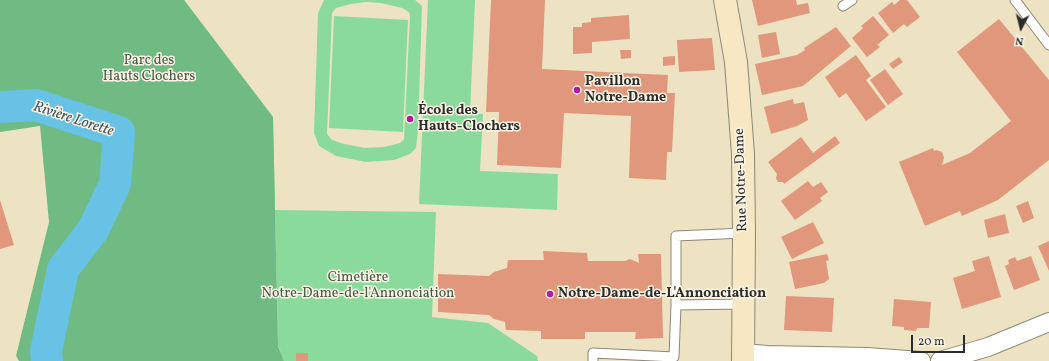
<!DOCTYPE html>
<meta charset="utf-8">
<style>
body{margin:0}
#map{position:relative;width:1049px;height:361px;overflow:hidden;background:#ede3c3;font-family:Vollkorn,serif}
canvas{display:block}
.north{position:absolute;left:1001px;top:8px;width:40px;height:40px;-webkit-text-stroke:3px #fcf5e5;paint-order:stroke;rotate:187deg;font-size:11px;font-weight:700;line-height:16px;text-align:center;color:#2b2b2b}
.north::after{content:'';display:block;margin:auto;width:14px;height:18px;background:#2b2b2b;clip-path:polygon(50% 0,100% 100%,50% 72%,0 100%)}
.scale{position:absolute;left:911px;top:335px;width:54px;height:18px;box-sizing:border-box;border:2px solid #2b2b2b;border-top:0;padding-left:5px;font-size:12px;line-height:14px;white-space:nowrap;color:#2b2b2b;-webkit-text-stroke:3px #fcf5e5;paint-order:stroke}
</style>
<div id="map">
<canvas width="1049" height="361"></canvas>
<div class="north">N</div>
<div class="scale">20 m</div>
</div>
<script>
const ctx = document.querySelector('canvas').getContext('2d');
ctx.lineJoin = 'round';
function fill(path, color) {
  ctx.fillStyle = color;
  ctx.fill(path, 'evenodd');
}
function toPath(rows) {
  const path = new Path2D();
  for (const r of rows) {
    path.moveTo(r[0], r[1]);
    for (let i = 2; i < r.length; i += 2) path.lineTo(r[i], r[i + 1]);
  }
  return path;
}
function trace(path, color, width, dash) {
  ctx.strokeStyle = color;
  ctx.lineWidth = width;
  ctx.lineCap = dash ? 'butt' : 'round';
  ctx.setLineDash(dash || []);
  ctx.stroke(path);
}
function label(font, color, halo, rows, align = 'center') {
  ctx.font = font + ' Vollkorn,serif';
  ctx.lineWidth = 3;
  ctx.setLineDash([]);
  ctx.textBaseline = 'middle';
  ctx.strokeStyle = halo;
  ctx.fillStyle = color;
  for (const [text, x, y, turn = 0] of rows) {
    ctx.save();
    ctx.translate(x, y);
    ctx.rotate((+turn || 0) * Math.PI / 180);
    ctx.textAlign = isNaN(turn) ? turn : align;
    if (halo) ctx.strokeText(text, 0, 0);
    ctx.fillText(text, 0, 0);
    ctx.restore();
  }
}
fill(toPath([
 [0,0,184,0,273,117,275,210,436,212,432,317,488,323,537,356,538,361,284,361,278,345,275,210,119,132],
 [324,0,415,0,422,6,418,131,416,148,410,154,394,160,366,162,336,156,319,146,314,133,318,13],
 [366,2,381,3,402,8,409,12,410,16,404,139,400,143,384,147,365,148,344,144,332,140,327,134,332,13,336,8,351,4],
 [428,0,475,0,470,113,483,114,480,171,558,174,557,210,419,204],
 [334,16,408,20,403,132,329,128]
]), '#8adb9b');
fill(toPath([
 [0,0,184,0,273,117,278,346,284,361,19,361,16,356,49,222,40,126,0,132]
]), '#6fbb83');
trace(toPath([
 [0,107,36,105,119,132,115,184,93,230,63,269,46,351,47,361]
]), '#67c2e5', 32);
fill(toPath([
 [491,0,545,0,542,69,668,75,667,93,675,93,672,152,667,152,666,180,629,178,631,116,564,113,561,168,497,165,499,112,486,112],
 [752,0,796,0,797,5,808,3,810,13,758,26],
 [900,0,907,0,920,17,907,27,904,24,893,33,878,13,892,2,894,5],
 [629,15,630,39,592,42,592,53,573,54,573,27,582,27,582,23,591,22,591,18],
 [873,16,889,35,877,45,880,47,867,57,852,38,863,28,861,26],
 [999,19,1049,80,1049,160,998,200,962,216,960,211,925,226,899,162,933,148,934,151,936,150,942,152,944,158,942,165,970,153,1011,121,957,52],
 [836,27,851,46,803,86,762,95,755,64,797,55,805,50,804,48],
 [776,32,780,54,762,58,758,35],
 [712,38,715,70,679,72,677,40],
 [620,50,631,50,631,58,621,59],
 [856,55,871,76,866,80,886,107,866,121,846,93,839,98,825,77],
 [675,56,675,65,663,66,663,57],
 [899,57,903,62,893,69,889,64],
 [885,69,903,94,888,105,870,80],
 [793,99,794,104,804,102,808,120,797,126,771,134,764,107],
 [835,136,840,143,784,184,783,182,778,182,776,178,777,174,768,162,801,137,813,153],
 [808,181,813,187,821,182,828,192,820,198,822,201,795,220,781,201],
 [0,200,14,245,0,249],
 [1028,201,1034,218,1023,223,1016,206],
 [1005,214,1009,233,988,238,984,220],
 [813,222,824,243,792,259,781,237],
 [1049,241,1049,271,1038,246],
 [543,251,587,253,588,261,625,261,630,259,639,263,638,254,661,254,663,338,635,339,636,332,585,332,585,339,541,339,541,331,506,330,505,322,494,319,489,315,438,312,438,274,489,276,494,272,507,268,508,260,544,260],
 [827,254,829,260,826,261,829,279,824,283,795,289,789,262],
 [989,256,1001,297,962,309,953,278,975,271,972,261],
 [1031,256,1040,280,1014,290,1005,266,1009,264,1008,260,1015,257,1017,261],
 [786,296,834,298,832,332,784,330],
 [894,299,931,302,929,328,917,328,916,331,904,330,904,327,892,326],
 [296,353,308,353,308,361,296,361]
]), '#e1977b');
const lane = toPath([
 [1015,0,1049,45],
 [843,6,852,0],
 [676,305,744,304],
 [593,361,593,353,674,357,676,305,676,236,744,233]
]);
const street = toPath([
 [743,353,767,355,867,357,921,361],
 [940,361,988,347,1049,322]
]);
const secondary = toPath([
 [725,0,736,62,743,154,744,233,743,361]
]);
trace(lane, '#8c8777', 11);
trace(street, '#8c8777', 20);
trace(secondary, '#8c8777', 24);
trace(lane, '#fff', 9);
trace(street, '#fff', 18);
trace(secondary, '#f7e8c3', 22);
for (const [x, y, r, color] of [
 [577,90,4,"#b5179e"],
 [410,119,4,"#b5179e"],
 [550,294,4,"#b5179e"]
]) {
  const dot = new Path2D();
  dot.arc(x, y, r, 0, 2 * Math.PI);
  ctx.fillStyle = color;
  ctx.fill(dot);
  trace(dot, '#fcf5e5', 1.5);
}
label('14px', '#435747', '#fcf5e5', [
 ["Parc des",149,61],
 ["Hauts Clochers",149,77],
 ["Cimetière",358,278],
 ["Notre-Dame-de-l'Annonciation",358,294]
]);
label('bold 14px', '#2b2b2b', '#fcf5e5', [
 ["Pavillon",585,82],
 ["Notre-Dame",585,98],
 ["École des",418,111],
 ["Hauts-Clochers",418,127],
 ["Notre-Dame-de-L'Annonciation",558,294]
], 'left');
label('14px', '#2b2b2b', '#fcf5e5', [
 ["Rue Notre-Dame",742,180,-92]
]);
label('italic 15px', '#3d5863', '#fcf5e5', [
 ["Rivière Lorette",73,120,18]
]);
</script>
